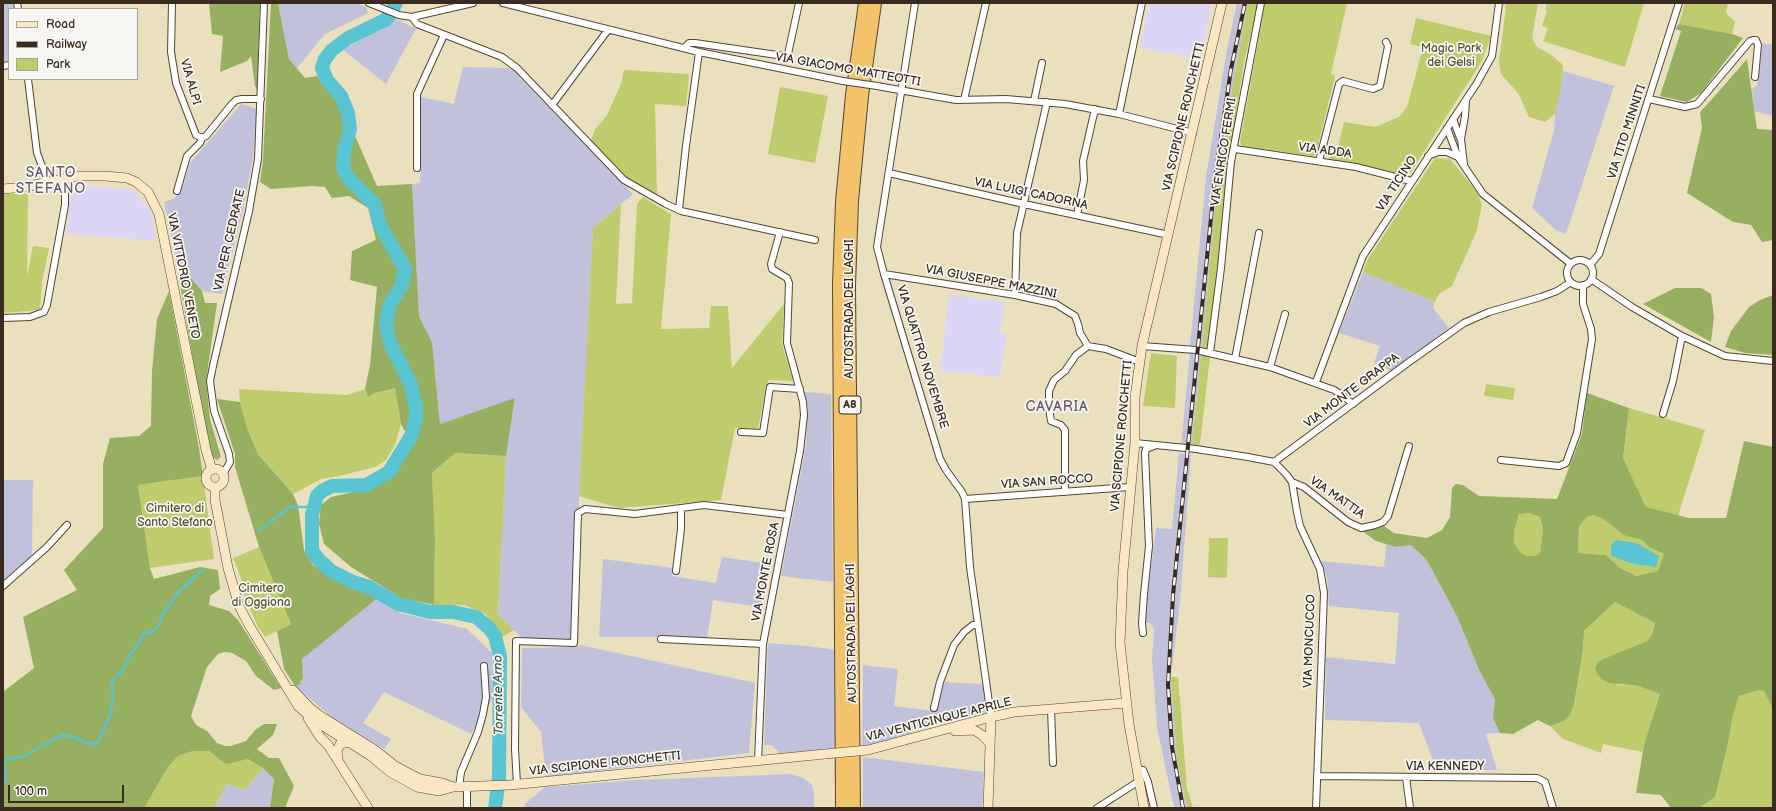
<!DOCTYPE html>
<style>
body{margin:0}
#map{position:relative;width:1776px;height:811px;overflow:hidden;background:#ebe0bd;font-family:"Balsamiq Sans",sans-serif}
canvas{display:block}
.frame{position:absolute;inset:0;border:4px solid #3b2a1e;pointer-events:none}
.legend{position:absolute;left:8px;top:8px;width:130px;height:72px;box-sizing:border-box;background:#f6f6f2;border:1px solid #aba49d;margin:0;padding:5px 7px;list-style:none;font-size:12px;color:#3b2a1e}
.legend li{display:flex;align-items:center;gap:8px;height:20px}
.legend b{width:20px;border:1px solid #aba49d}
.scale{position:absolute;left:8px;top:785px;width:116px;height:18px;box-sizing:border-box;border:2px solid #3b2a1e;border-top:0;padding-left:5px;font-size:12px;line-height:14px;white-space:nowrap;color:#3b2a1e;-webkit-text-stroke:3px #f6f6f2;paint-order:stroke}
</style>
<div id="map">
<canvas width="1776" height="811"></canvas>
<div class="frame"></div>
<ul class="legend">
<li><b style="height:5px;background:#fae7c3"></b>Road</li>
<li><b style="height:5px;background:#3b2a1e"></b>Railway</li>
<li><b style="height:11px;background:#bfcb6d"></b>Park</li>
</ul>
<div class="scale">100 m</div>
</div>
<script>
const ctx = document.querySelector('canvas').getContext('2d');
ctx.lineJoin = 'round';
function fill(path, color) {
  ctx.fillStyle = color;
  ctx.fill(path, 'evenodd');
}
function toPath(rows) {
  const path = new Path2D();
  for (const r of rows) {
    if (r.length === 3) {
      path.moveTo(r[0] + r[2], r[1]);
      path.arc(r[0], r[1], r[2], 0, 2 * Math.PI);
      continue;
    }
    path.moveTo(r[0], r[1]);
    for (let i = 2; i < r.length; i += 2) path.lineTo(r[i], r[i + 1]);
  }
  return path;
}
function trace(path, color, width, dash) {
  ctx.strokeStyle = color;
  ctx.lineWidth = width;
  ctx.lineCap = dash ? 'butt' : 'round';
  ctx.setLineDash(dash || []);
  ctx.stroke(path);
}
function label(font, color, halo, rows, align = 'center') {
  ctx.font = font + ' "Balsamiq Sans",sans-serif';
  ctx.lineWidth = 3.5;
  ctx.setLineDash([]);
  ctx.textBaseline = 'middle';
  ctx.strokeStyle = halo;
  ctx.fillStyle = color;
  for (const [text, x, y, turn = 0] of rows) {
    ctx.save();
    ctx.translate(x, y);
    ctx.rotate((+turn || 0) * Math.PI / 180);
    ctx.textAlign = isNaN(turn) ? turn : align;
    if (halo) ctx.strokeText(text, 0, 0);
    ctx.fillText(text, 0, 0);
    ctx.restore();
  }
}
fill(toPath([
 [1149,3,1212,3,1201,53,1195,52,1194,58,1140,48],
 [75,184,134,190,151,212,156,241,66,234,72,187],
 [949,294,1005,302,1000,334,1007,334,1000,377,940,371]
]), '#ddd5f6');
fill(toPath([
 [3,3,12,3,13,9,9,9,9,60,3,61],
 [278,3,355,3,366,7,368,13,325,34,297,68,289,59],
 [1237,3,1248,3,1234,78,1218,178,1202,347,1190,346,1206,177,1227,49],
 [396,19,416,29,386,84,343,50,363,38,383,29],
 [1762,43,1773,45,1773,116,1754,111,1752,88,1757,86],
 [463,67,509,68,520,73,519,77,633,194,593,228,572,640,522,638,498,614,506,456,515,399,440,424,432,342,419,316,412,184,420,183,421,97,454,104],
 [1563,71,1614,86,1566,234,1557,231,1532,208,1554,130,1555,114],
 [241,104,257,109,253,157,243,210,222,294,202,291,189,276,185,265,176,259,164,202,175,198,184,184,190,163],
 [1363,272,1435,302,1433,308,1449,328,1391,371,1374,363,1380,346,1339,333],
 [1190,353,1201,354,1192,446,1181,445],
 [804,392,831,394,833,582,781,576,806,445,808,409],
 [1179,453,1191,455,1180,602,1171,677,1177,760,1187,808,1175,808,1172,799,1157,727,1152,659,1154,629,1150,623,1144,623,1156,528,1172,529],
 [3,480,33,480,32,555,3,580],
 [1386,544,1396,547,1411,545,1426,559,1456,614,1480,672,1495,699,1493,718,1500,733,1486,734,1497,770,1437,771,1419,723,1325,720,1326,657,1395,664,1399,613,1329,606,1327,576,1321,561,1384,567],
 [722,557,770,564,760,607,713,600,707,639,660,637,599,637,603,559,673,568,672,576,716,583],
 [380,596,401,613,467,629,492,653,494,697,471,734,384,692,363,723,391,739,384,749,334,719,295,686,299,685,303,678,301,659],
 [768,643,807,646,837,650,837,750,781,755,772,745,764,745],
 [581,645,755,683,749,753,546,777,541,732,521,707,522,648,577,647],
 [863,665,898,669,894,706,934,711,945,682,984,684,987,713,915,727,911,733,906,737,862,747],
 [863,757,984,772,982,808,863,808],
 [263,768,274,778,270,808,214,808,227,784,245,790],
 [791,774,803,778,812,785,814,792,814,808,525,808,525,804,545,787,636,780]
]), '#c2c1dc');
fill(toPath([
 [1248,3,1258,3,1244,62,1225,187,1219,264,1208,348,1202,347,1218,178,1234,78],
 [1265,3,1347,3,1331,74,1335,76,1316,154,1313,156,1242,146,1240,142],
 [1506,3,1538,3,1532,38,1537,47,1550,54,1563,65,1562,84,1555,114,1545,122,1529,117,1518,93,1501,74,1499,60,1505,15],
 [1547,3,1644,3,1625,67,1543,41,1548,28,1542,26,1547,11,1545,10],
 [1685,3,1728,3,1726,13,1735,22,1732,34,1679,24],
 [1416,18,1491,36,1482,61,1409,175,1329,160,1330,155,1336,155,1344,122,1375,127,1399,117,1407,107,1423,47,1410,44],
 [624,70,689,74,686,106,655,104,657,194,626,178,591,141,594,131,607,115,621,84],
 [780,87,828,96,815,163,768,154],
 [1435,158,1450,159,1478,193,1482,205,1476,233,1452,286,1439,294,1435,302,1363,272,1368,259],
 [3,194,28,194,27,276,33,246,49,248,42,282,40,310,3,313],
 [643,197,671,214,661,329,709,328,711,306,728,306,732,368,784,304,782,344,793,381,768,380,758,428,735,428,721,500,619,508,579,496,593,228,621,204,616,304,632,303,637,204],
 [1151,353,1177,356,1175,408,1143,406],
 [1201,354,1210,356,1200,444,1192,446],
 [1486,384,1515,388,1513,400,1484,396],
 [395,387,401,424,395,445,386,460,375,467,339,476,321,479,293,494,258,454,247,428,240,402,239,389,347,395,365,389,368,397,374,393],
 [1629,408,1705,430,1678,516,1646,507,1623,458],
 [455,453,506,456,498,614,514,630,502,637,485,614,464,605,434,605,435,539,432,473],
 [203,476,214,559,150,568,138,485],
 [1530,513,1540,516,1543,529,1540,553,1536,556,1527,556,1519,552,1514,542,1514,531,1519,514],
 [1593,515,1602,518,1624,534,1642,540,1649,547,1664,554,1659,571,1636,576,1620,568,1606,555,1578,553,1579,525,1587,517],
 [1209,538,1228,538,1227,578,1208,577],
 [259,547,291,624,265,637,258,627,240,586,243,584,233,558],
 [1615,602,1655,623,1652,635,1647,641,1603,659,1595,666,1595,669,1618,685,1639,686,1660,694,1642,752,1603,744,1601,753,1563,739,1550,726,1564,721,1570,715,1574,706,1583,650,1584,631],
 [1171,677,1178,677,1187,788,1193,808,1187,808,1177,760],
 [1759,690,1764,691,1773,709,1773,808,1699,808,1715,797,1727,748,1733,715,1739,696],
 [193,751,209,751,226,763,248,759,263,768,245,790,227,784,214,808,144,808,168,767,178,756]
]), '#bfcb6d');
fill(toPath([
 [209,3,260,3,257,89,255,86,251,56,247,61,220,72,223,36,212,34],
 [271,3,278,3,289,59,305,78,317,76,344,111,377,186,412,184,419,316,432,342,440,424,515,398,506,456,455,453,432,473,435,539,434,605,401,598,351,567,324,544,319,524,321,505,331,497,376,487,395,471,412,444,401,424,395,388,374,393,368,397,365,389,370,365,377,287,350,280,352,251,376,240,368,208,349,196,332,198,325,187,312,186,271,189,260,182,263,160],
 [1679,24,1732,34,1743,38,1701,93,1687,102,1660,96,1681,31,1675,29],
 [1747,59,1757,129,1773,130,1773,240,1762,242,1751,225,1733,222,1687,193,1702,128,1700,112,1713,98],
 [189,276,202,291,205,303,217,303,206,381,210,419,221,457,217,460,211,456,205,428,179,279],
 [1675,288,1701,288,1711,294,1714,317,1711,342,1643,304],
 [169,291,199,448,203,476,138,485,150,568,154,579,200,567,218,570,220,589,210,596,209,605,229,611,238,620,281,688,274,690,256,676,246,661,232,653,224,652,218,654,207,667,191,716,196,725,207,731,217,743,225,746,231,746,246,741,255,730,264,724,277,724,273,735,257,749,269,758,279,758,294,786,285,808,270,808,274,779,263,768,248,759,226,764,209,751,193,751,178,756,168,767,144,808,3,808,3,692,34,668,23,617,77,590,64,570,103,528,103,464,110,438,139,436,151,426,152,371,157,319],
 [1773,295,1773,355,1745,353,1725,347,1731,331,1749,307,1760,300],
 [1587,393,1629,408,1623,458,1646,507,1689,518,1726,518,1744,441,1773,447,1773,709,1764,691,1759,690,1739,696,1733,715,1727,748,1715,797,1699,808,1671,808,1661,795,1636,793,1644,745,1660,694,1639,686,1609,683,1603,680,1597,674,1595,668,1597,663,1603,659,1647,641,1652,635,1655,623,1615,602,1584,631,1583,650,1574,705,1570,715,1564,721,1550,726,1538,720,1513,734,1500,733,1493,718,1495,699,1480,672,1456,614,1426,559,1411,545,1396,547,1376,541,1358,528,1374,529,1384,526,1394,533,1427,538,1442,530,1450,517,1452,488,1456,484,1463,485,1479,496,1557,499,1582,434],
 [1530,513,1540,517,1543,529,1540,553,1536,556,1527,556,1520,552,1514,543,1514,531,1519,514],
 [1593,515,1602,518,1624,535,1642,540,1649,547,1664,554,1658,571,1636,576,1620,568,1606,555,1578,553,1579,526,1587,517],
 [217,399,240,402,247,428,258,454,293,494,298,505,304,550,313,565,349,586,380,596,302,659,303,678,299,685,295,686,284,669,277,631,291,624,259,547,235,467,235,454]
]), '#97af60');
fill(toPath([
 [1616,540,1636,543,1659,556,1656,567,1634,564,1611,556,1611,546]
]), '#59c5d3');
trace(toPath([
 [258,531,290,507,313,507],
 [3,785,6,778,3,763,8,759,24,756,62,735,69,736,90,744,98,743,110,715,113,699,112,681,122,671,129,656,136,647,142,637,145,633,152,632,159,626,162,616,178,592,203,570]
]), '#59c5d3', 2.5);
trace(toPath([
 [396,3,389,16,385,20,348,38,332,50,325,59,322,68,327,80,341,96,348,113,350,129,344,152,343,167,348,178,375,205,379,223,405,269,402,285,389,306,386,325,390,343,411,385,416,408,416,419,411,436,389,472,366,485,332,486,322,491,317,496,312,515,312,550,317,558,331,571,353,582,369,587,398,604,430,612,453,612,476,617,489,628,495,636,500,656,499,778,495,808]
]), '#59c5d3', 14);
const street = toPath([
 [17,3,18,9],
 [172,3,171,52,176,83,196,135,202,138],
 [369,3,399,15,412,17,473,3],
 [503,3,699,52,843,81],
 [915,3,877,247,884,274,940,459,946,470,962,492,965,499,970,567,991,717],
 [412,17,417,24,502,57,517,68,624,180,666,204,681,211,815,240],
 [684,48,689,43,695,43,784,56,788,54,799,3],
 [3,66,9,65],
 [28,79,37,153,48,182],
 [877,86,956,100,1006,99,1065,104,1119,114,1193,133],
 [1649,99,1685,107,1697,104,1750,41,1753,40,1756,40,1758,45,1755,77],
 [964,100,986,3],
 [1034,101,1042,63],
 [552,105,608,30],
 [1119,114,1142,3],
 [1453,119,1460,138],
 [1447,128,1458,157,1483,194,1571,264],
 [1235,149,1356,167,1411,181],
 [1428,156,1438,152,1447,152,1458,157],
 [1319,161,1339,84,1343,81,1373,89,1380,86,1388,46,1386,42],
 [1464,164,1461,139,1465,116,1466,100],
 [417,168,417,94,444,35],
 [889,173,1024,204,1169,235],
 [177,191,187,156,200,143,202,138,206,136,232,104,236,100,242,99,261,99],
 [679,209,686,146,699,52],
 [1077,215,1084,180,1083,161,1095,109],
 [1580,273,13],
 [1590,265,1599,254,1679,3],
 [884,274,1015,295,1056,304,1075,316,1078,324,1080,333,1088,346,1106,349,1140,362],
 [1591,279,1632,307,1682,336,1725,356,1773,361],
 [1015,295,1017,233,1047,102],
 [3,318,30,317,44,312,47,305,65,205,65,194,61,180],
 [1142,346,1196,350,1270,367,1334,390,1342,395,1353,404],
 [1210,353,1221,268,1231,162,1261,3],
 [1235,359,1259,233],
 [1270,367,1285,314],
 [1316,382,1363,256,1477,83,1492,56,1499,3],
 [1663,414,1673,381,1682,336],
 [741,432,763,433,770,387,800,389],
 [1135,443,1196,449,1248,457,1274,462,1286,474,1292,482,1297,512,1300,526,1320,569,1324,593,1316,808],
 [1501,460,1559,466,1566,463,1577,433,1592,339,1591,329,1583,304,1583,285],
 [1274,462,1409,362,1464,323,1489,312,1541,297,1557,291,1571,282],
 [223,474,230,462,229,454,214,411,210,381,213,366,249,211,258,159,264,3],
 [1292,482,1304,487,1348,522,1361,528,1375,525,1383,522,1388,516,1409,446],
 [1065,492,1065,430,1061,425,1051,421,1049,408,1049,391,1054,380,1065,371,1076,355,1088,346],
 [965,499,1130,487],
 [676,571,681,529,681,508,704,505,788,515],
 [3,586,47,547,67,525],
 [1143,633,1142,623,1144,594,1149,546,1145,453,1146,449,1154,446],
 [661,639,763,644],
 [934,708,940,682,954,645,964,632,973,625,978,624],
 [1051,709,1053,763],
 [758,761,763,644,800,451,804,415,803,402,787,343,789,283,787,278,772,269,771,264,780,232],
 [1136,769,1143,770,1148,782,1154,808],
 [1317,776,1537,778,1545,782,1553,808],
 [1406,777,1410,808],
 [517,784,515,749,516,641,574,643,578,513,585,509,635,514,681,508],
 [459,787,461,772,478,732,483,714,486,697,484,666],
 [467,808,467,788],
 [1097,808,1139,781]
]);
const secondary = toPath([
 [3,189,25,187,77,176,105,176,127,178,136,182,148,192,159,214,206,450,212,470],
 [215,478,9],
 [215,487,215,500,228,568,239,606,249,625,298,706,315,721,371,756,390,772,417,787,439,791,453,787,510,785,825,754],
 [293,690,310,708,319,715,375,750,395,766,420,779,442,783,453,787],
 [308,718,320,737,328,745,368,808],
 [955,731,974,730,982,735,990,743],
 [868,750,991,717,1014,712,1126,703],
 [338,760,337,751,340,744,349,742],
 [988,808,991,717],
 [1144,808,1129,724,1120,643,1123,571,1135,443,1135,397,1142,346,1222,3]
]);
const highway = toPath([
 [842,808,839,284,842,202,852,95,865,3],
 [854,808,849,286,852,201,862,96,875,3]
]);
trace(street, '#554536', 8);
trace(secondary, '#554536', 10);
trace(highway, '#554536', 14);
trace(street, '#fff', 6);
trace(secondary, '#fae7c3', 9);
trace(highway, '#f2c36a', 12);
const rail = toPath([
 [1183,808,1172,747,1168,685,1173,595,1215,178,1231,69,1245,3]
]);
trace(rail, '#3b2a1e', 4);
trace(rail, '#f6f6f2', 2.5, [8]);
const streetBridge = toPath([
 [843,81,877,86]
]);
const secondaryBridge = toPath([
 [825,754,868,750]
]);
trace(streetBridge, '#554536', 8, []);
trace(secondaryBridge, '#554536', 10, []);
trace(streetBridge, '#fff', 6);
trace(secondaryBridge, '#fae7c3', 9);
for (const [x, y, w] of [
 [850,405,22]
]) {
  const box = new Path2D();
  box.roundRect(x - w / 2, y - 9, w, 18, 3);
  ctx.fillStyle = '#f6f6f2';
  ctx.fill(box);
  trace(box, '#3b2a1e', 1);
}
label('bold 11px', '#3b2a1e', null, [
 ["A8",850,405]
]);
label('12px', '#5c5232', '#f6f6f2', [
 ["Magic Park",1451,49],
 ["dei Gelsi",1451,63],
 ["Cimitero di",175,509],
 ["Santo Stefano",175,523],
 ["Cimitero",261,589],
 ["di Oggiona",261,603]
]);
label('12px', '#3b2a1e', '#f6f6f2', [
 ["VIA GIACOMO MATTEOTTI",848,70,10],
 ["VIA ALPI",190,82,74],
 ["VIA SCIPIONE RONCHETTI",1184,117,-77],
 ["VIA TITO MINNITI",1627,132,-72],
 ["VIA ADDA",1325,151,8],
 ["VIA ENRICO FERMI",1224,152,-81],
 ["VIA TICINO",1397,184,-57],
 ["VIA LUIGI CADORNA",1031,194,12],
 ["VIA PER CEDRATE",230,240,-77],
 ["VIA VITTORIO VENETO",183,276,79],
 ["VIA GIUSEPPE MAZZINI",991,282,11],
 ["AUTOSTRADA DEI LAGHI",850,309,-90],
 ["VIA QUATTRO NOVEMBRE",922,357,73],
 ["VIA MONTE GRAPPA",1352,391,-37],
 ["VIA SCIPIONE RONCHETTI",1122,436,-85],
 ["VIA SAN ROCCO",1047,482,-4],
 ["VIA MATTIA",1337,498,35],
 ["VIA MONTE ROSA",766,572,-79],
 ["AUTOSTRADA DEI LAGHI",852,633,-91],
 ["VIA MONCUCCO",1310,641,-88],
 ["VIA VENTICINQUE APRILE",939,720,-14],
 ["VIA SCIPIONE RONCHETTI",605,764,-6],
 ["VIA KENNEDY",1445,767]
]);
label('italic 13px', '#445854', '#f6f6f2', [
 ["Torrente Arno",499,695,-91]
]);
ctx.letterSpacing = '1px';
label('14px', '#695a69', '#f6f6f2', [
 ["SANTO",51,173],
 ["STEFANO",51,189],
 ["CAVARIA",1057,407]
]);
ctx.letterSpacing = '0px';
</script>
